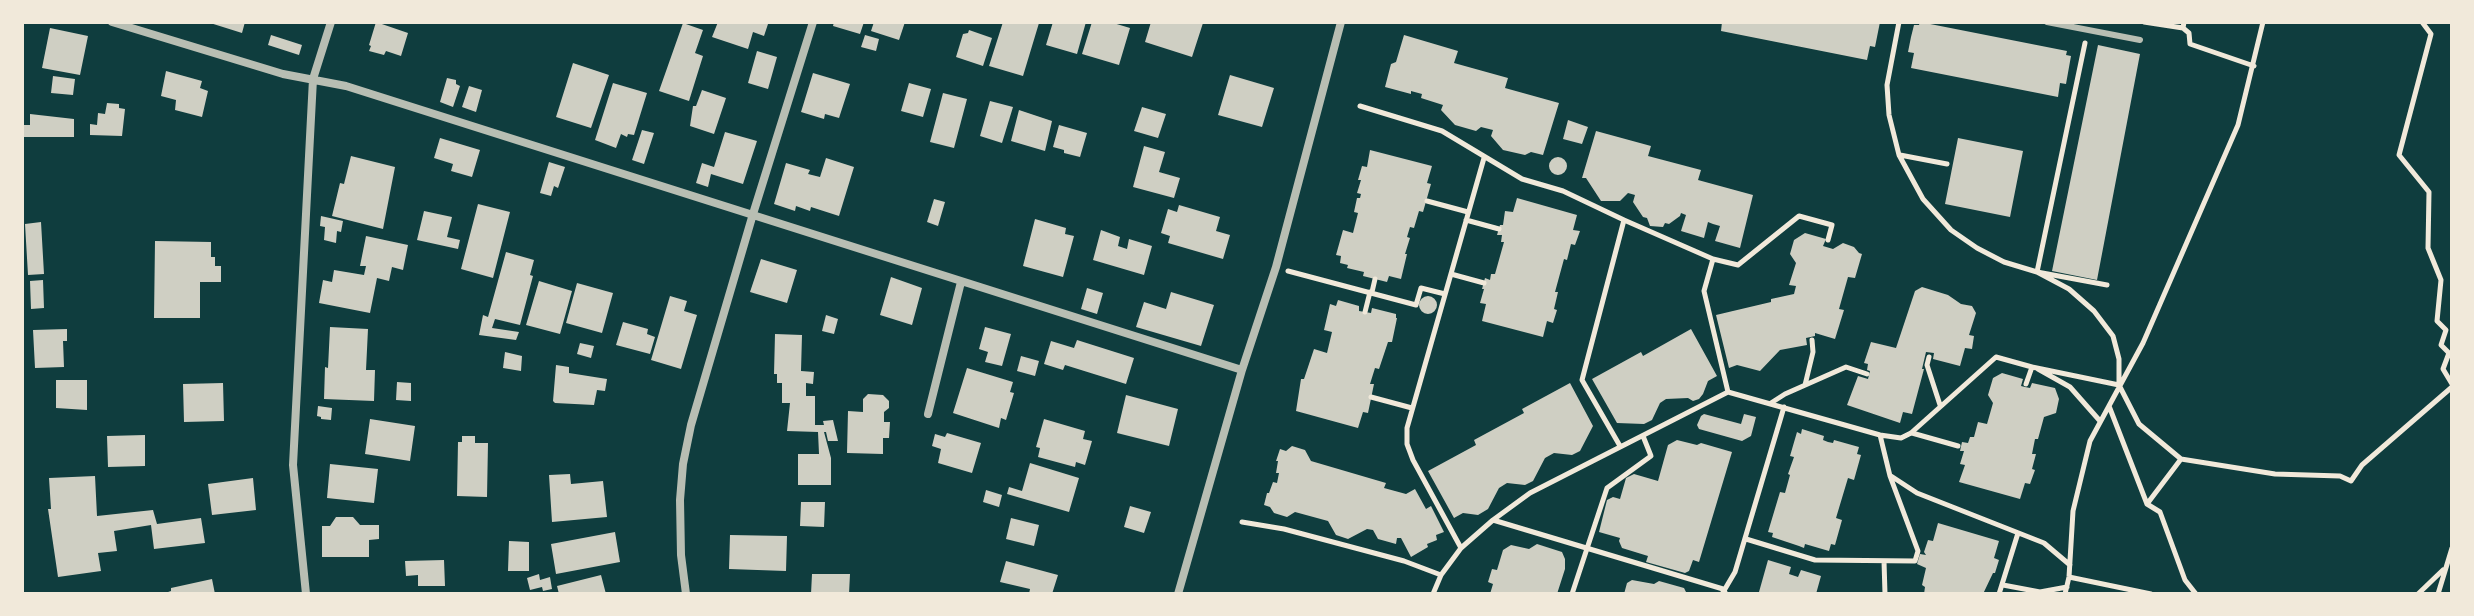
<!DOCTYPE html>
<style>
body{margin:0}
#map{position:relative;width:2474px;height:616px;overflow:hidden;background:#0f3d3e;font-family:Inter,sans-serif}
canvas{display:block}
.frame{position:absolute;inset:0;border:24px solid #f1e9da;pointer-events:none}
</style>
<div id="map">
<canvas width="2474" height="616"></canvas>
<div class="frame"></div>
</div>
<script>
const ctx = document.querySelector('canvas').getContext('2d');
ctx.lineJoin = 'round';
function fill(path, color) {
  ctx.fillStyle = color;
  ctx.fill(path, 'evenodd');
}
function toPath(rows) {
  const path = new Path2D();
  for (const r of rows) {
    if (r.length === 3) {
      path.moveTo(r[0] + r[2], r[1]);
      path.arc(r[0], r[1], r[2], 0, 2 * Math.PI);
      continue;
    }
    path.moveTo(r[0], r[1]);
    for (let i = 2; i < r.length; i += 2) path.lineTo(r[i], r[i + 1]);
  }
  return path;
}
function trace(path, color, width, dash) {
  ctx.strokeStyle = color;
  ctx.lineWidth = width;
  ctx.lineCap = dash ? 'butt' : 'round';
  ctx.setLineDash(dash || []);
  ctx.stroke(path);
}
fill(toPath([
 [207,22,245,22,242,33],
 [376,22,408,33,401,56,386,51,384,55,369,51,371,46,369,45],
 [718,22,762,22,768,24,764,36,753,32,748,49,712,37],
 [834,22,864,22,860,34,833,26],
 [874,22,905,22,899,40,871,31],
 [1003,22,1039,23,1023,76,989,66],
 [1053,22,1086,22,1077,54,1046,45],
 [1092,22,1110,22,1130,28,1119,65,1082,54],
 [1151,22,1203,23,1192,57,1145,42],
 [1722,22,1880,22,1875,47,1870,46,1867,60,1721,31],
 [1920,22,2067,51,2066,55,2071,56,2066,84,2060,83,2058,97,1911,68,1914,53,1908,52,1911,37,1914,25,1919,25],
 [683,23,703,30,695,53,703,56,689,101,659,91],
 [50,28,88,36,80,75,42,68],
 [969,30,992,38,983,66,956,57,963,34,968,33],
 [271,35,302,45,299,55,268,45],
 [865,35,879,39,876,51,861,47],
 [1404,35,1458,51,1454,63,1508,78,1505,88,1559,103,1543,155,1531,152,1525,155,1503,150,1491,136,1493,130,1481,127,1476,131,1455,125,1441,110,1443,105,1421,98,1422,94,1411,91,1411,94,1385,87,1391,64,1396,62],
 [2098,45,2140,54,2097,280,2052,271],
 [757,51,777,57,768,89,748,83],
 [573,63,609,75,591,128,556,117],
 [166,71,202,81,200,88,208,91,202,117,175,110,176,100,161,96],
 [813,73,850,84,839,118,825,114,824,119,801,112],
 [1230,75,1274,88,1262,127,1218,115],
 [53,76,75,79,73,95,51,93],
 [447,78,456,80,456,84,460,86,453,107,440,102],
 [613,83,647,93,634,135,628,134,627,137,621,134,616,148,595,140],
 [909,83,931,89,923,117,901,111],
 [469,86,482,90,476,112,462,107],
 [702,90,726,98,714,134,690,126,693,106,696,106],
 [943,93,967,99,954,148,930,142],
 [990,101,1013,107,1002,143,980,136],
 [107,103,119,104,119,108,125,109,122,136,90,135,90,124,97,125,98,113,105,114],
 [1142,107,1166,114,1158,138,1134,131],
 [1019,110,1052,121,1045,151,1011,141],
 [30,114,74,119,74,137,22,137,22,125,30,125],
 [1568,120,1588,127,1582,144,1563,139],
 [1059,125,1087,133,1080,157,1064,153,1064,150,1053,147],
 [642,130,654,133,644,164,632,160],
 [1596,131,1651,146,1648,156,1701,170,1698,180,1753,195,1740,248,1715,241,1720,226,1713,224,1708,222,1704,238,1681,231,1686,215,1681,213,1680,216,1669,224,1665,223,1663,227,1650,226,1647,218,1643,217,1633,202,1635,195,1628,193,1620,201,1601,201,1586,178,1582,178],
 [725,132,757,141,743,184,711,174,708,187,696,183,702,163,714,167],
 [440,138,480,150,472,177,451,171,453,164,434,158],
 [1958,138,2023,151,2010,217,1945,204],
 [1144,146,1165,152,1159,172,1180,178,1174,198,1133,187],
 [1370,150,1432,166,1427,183,1431,184,1423,212,1419,211,1414,228,1410,227,1407,237,1410,238,1405,254,1407,254,1401,279,1389,276,1387,282,1363,276,1364,272,1347,268,1348,265,1340,263,1341,256,1336,255,1343,230,1353,233,1358,213,1354,212,1357,198,1360,198,1361,194,1357,193,1361,180,1358,180,1362,166,1367,167],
 [351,156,395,167,383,229,332,216,340,183,344,184],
 [1558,166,9],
 [826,158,854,167,839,216,811,207,810,211,796,206,795,211,774,204,786,163,810,170,808,174,820,177],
 [549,162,565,167,558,188,554,186,551,196,540,193],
 [1517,198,1577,215,1573,230,1580,231,1575,245,1571,244,1567,260,1564,259,1555,292,1558,292,1554,309,1557,310,1553,323,1547,321,1543,337,1482,321,1486,304,1480,303,1484,289,1482,289,1485,278,1490,280,1491,274,1495,274,1504,242,1501,242,1502,235,1497,235,1500,225,1503,225,1505,211,1513,212],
 [934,199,945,202,938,226,927,222],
 [478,204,510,212,493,278,461,269],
 [1179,205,1220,217,1216,231,1230,235,1223,259,1168,243,1170,236,1161,233,1168,209,1177,212],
 [424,211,452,217,447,237,460,240,458,249,417,240],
 [321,216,343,221,341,232,337,231,336,243,324,240,325,227,320,226],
 [1035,219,1066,228,1065,234,1074,236,1063,277,1023,266],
 [41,222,44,274,28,275,25,224],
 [1101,230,1120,237,1118,246,1127,249,1129,239,1152,246,1144,275,1093,260],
 [1805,233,1826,239,1823,246,1833,249,1843,243,1854,247,1859,253,1862,254,1855,278,1848,277,1839,309,1844,310,1835,339,1815,333,1815,336,1806,338,1807,345,1780,350,1760,371,1737,365,1729,368,1716,315,1771,302,1771,299,1794,294,1796,286,1789,285,1796,263,1790,254,1794,240],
 [366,236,408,245,403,270,392,267,389,281,377,278,370,313,319,303,323,280,332,282,334,270,364,275,366,266,360,266],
 [155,241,211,242,211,257,215,257,215,266,221,266,221,282,200,282,200,318,154,318],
 [506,252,534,260,530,275,533,276,520,325,495,319,492,328,519,332,516,340,479,335,483,315,488,317],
 [761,259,797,270,787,303,750,292],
 [891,277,922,288,912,325,880,315],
 [43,280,44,308,31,309,30,281],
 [539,281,572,291,560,334,526,325],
 [577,283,613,293,602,333,566,323],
 [1922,287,1948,295,1961,304,1972,306,1976,313,1969,335,1974,336,1972,349,1965,348,1960,366,1933,359,1934,353,1926,352,1922,369,1924,369,1912,414,1903,412,1900,423,1847,405,1858,376,1868,379,1870,371,1867,370,1868,364,1864,363,1871,342,1896,348,1915,291],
 [1087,288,1103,293,1097,314,1081,309],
 [1171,292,1214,305,1201,346,1136,327,1144,302,1166,309],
 [670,296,687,301,684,311,697,315,681,369,651,360],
 [1428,305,9],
 [1338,300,1359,306,1359,311,1371,313,1372,308,1396,314,1396,318,1397,318,1392,342,1388,342,1379,369,1375,368,1370,384,1374,384,1368,413,1363,412,1358,428,1296,411,1301,379,1304,379,1314,349,1327,353,1332,332,1324,330,1330,304,1336,306],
 [826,315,838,319,834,334,822,331],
 [623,322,648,329,647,334,655,337,650,354,616,345],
 [330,327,368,329,366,370,375,370,374,401,324,399,325,367,328,368],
 [985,327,1011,334,1002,366,985,362,988,352,979,349],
 [67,329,67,341,63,341,64,367,35,368,33,330],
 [1691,329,1717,376,1708,381,1703,394,1699,399,1693,401,1688,398,1666,399,1660,403,1652,420,1644,424,1617,423,1592,379,1641,352,1643,356],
 [775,334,802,335,801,371,814,372,813,384,806,383,806,396,815,396,815,425,824,425,823,421,833,420,838,441,828,441,826,432,824,432,831,458,831,485,798,485,798,454,819,454,818,432,787,431,790,403,782,403,782,383,777,383,777,374,774,374],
 [1077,340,1134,358,1126,384,1065,365,1063,370,1044,364,1051,341,1074,348],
 [580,343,594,346,591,358,577,354],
 [505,352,522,356,521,371,503,368],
 [1021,356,1039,361,1035,376,1017,371],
 [556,365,569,367,569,373,607,379,605,391,597,390,594,405,555,403,553,401],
 [967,368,1013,382,1010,392,1014,393,1006,420,1001,418,999,428,953,413],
 [2002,373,2023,379,2021,386,2025,387,2030,388,2032,383,2055,388,2059,399,2056,413,2044,417,2038,439,2035,439,2032,454,2036,454,2032,469,2035,470,2030,484,2025,483,2020,499,1959,482,1965,465,1960,464,1964,451,1960,451,1962,442,1968,443,1970,437,1974,437,1978,422,1987,424,1993,403,1988,395,1993,378],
 [56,380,87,380,87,410,56,408],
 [397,382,411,383,411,401,396,400],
 [223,383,224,421,184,422,183,384],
 [1570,383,1593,426,1580,451,1572,455,1554,453,1545,458,1533,481,1525,485,1507,483,1499,488,1488,509,1478,515,1463,513,1454,518,1428,471,1476,445,1474,440,1524,413,1522,409],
 [868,394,883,395,889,401,889,408,884,412,884,422,890,422,889,438,883,438,883,454,847,453,848,411,863,412,863,399],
 [1126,395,1178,409,1169,446,1117,433],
 [318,406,332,408,331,420,321,419,321,417,317,416],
 [1704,414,1741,424,1744,414,1756,417,1751,436,1742,441,1699,429,1697,425,1701,416],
 [370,419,415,426,410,461,365,454],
 [1044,419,1085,431,1083,439,1092,441,1085,465,1076,462,1075,467,1038,457,1040,448,1036,447],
 [1802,429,1824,436,1823,440,1828,442,1833,443,1834,440,1859,447,1857,454,1861,455,1854,480,1848,478,1836,518,1842,520,1835,545,1831,544,1829,551,1805,544,1804,548,1799,546,1772,537,1773,533,1768,532,1780,492,1785,493,1790,475,1788,474,1794,457,1790,456,1797,432,1801,434],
 [947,433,981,443,972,473,938,463,941,449,932,446,935,434,945,437],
 [145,435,145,466,108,467,107,436],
 [462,436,475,436,475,443,488,443,487,497,457,496,458,442,462,442],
 [1677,440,1697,445,1701,443,1732,452,1699,562,1693,560,1689,571,1685,573,1646,562,1648,556,1622,548,1619,541,1620,538,1599,532,1607,500,1613,497,1620,499,1626,478,1634,474,1658,481,1668,445],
 [1292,446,1305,450,1311,461,1386,483,1384,488,1406,494,1415,489,1426,509,1431,506,1444,532,1436,535,1437,540,1427,544,1428,547,1411,557,1401,538,1397,538,1396,544,1378,539,1373,530,1367,529,1348,539,1336,535,1328,521,1295,512,1287,517,1274,513,1270,507,1264,505,1267,493,1269,493,1273,482,1277,483,1279,473,1276,473,1278,461,1276,461,1280,449,1286,451],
 [1030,463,1079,478,1069,512,1007,494,1009,487,1022,491],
 [330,464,378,469,374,503,327,498],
 [570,474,571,484,603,481,607,517,552,522,549,475],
 [95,476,97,516,153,510,157,524,201,518,205,543,154,549,151,525,114,531,117,551,98,553,101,571,58,577,48,509,51,509,49,478],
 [253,478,256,510,212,515,208,484],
 [986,490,1002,495,999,507,983,502],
 [801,502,825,502,824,527,800,526],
 [1130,506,1151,512,1144,533,1124,527],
 [336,517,353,517,360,525,379,525,379,539,369,540,369,557,322,557,322,526,330,526],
 [1011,518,1039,525,1034,546,1006,539],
 [1938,523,1999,541,1994,558,1999,560,1995,573,1993,573,1983,594,1924,594,1925,587,1922,585,1926,568,1917,564,1920,554,1926,555,1924,552,1928,540,1933,541],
 [615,532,620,562,556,574,551,544],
 [730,535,787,536,786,571,729,569],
 [509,541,529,542,529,571,508,571],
 [1537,544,1562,552,1565,559,1565,569,1557,594,1490,594,1493,584,1488,582,1492,569,1497,570,1503,550,1511,545,1529,549],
 [444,560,445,586,418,586,418,575,406,576,405,561],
 [1768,560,1791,567,1789,574,1798,577,1801,570,1821,576,1816,594,1759,592],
 [1006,561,1058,575,1052,594,1029,594,1030,589,1000,582],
 [539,574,540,580,550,577,552,589,543,591,542,587,530,590,527,578],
 [812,574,850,574,849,594,811,594],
 [601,575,606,594,559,594,557,586],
 [212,579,215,594,162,594,171,591,171,588],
 [1632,580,1654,584,1659,581,1684,588,1687,594,1624,594,1627,583]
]), '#cfcfc3');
trace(toPath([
 [1899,22,1887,85,1889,115,1899,155,1923,199,1951,230,1977,248,2004,262,2037,272,2107,285],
 [2144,22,2183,28,2184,22],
 [2422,22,2431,34,2399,155,2429,192,2428,248,2441,280,2437,321,2446,330,2441,345,2449,353,2443,369,2452,384],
 [2183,28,2189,33,2190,44,2254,66],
 [2085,43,2037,272,2069,289,2094,311,2113,336,2119,359,2119,385,2139,424,2181,459],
 [1360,106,1442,131,1522,179,1563,191,1624,220,1582,380,1620,446],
 [1900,155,1947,164],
 [1427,201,1468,212],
 [1466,220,1499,229],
 [1624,220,1713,259,1704,291,1728,392],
 [1713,259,1738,265,1799,216,1832,225,1828,240],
 [1288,271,1416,305,1421,288,1445,294],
 [1451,274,1484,283],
 [1372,292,1375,279],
 [1365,312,1370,292],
 [1929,357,1927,365,1940,405],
 [2032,367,2119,385],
 [2038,369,2070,387,2100,421],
 [1805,385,1813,352,1812,340],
 [1371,397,1412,408],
 [1771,403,1785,394,1846,367,1867,374],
 [2109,406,2147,504,2160,512,2185,580,2196,594],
 [1912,433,1958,446],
 [1891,476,1917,493,2044,543,2070,565],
 [2147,504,2181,459,2275,474,2340,476,2351,481,2362,465,2452,387],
 [1493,520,1723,589,1726,594],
 [1242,522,1284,529,1404,561,1441,575],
 [1746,539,1815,560,1915,561,1918,551,1890,476,1880,435],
 [1461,548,1413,460,1407,444,1407,428,1484,158],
 [1884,561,1885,594],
 [2069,577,2151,594],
 [2003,585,2040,592,2067,587],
 [1433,594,1441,575,1461,548,1493,520,1530,493,1728,392,1880,435,1901,438,1911,433,1996,357,2032,367,2026,384],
 [1572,594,1607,488,1651,456,1643,436],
 [1722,594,1735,572,1784,407],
 [1999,594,2018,533],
 [2065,594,2069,577,2073,511,2090,441,2143,343,2238,125,2263,22],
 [2418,594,2443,570],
 [2438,594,2452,548]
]), '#f1e9da', 5);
trace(toPath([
 [2047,22,2140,40]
]), '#b8beb3', 6);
trace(toPath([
 [112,22,283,74,346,86,1242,370],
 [928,414,961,282],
 [306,594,293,465,313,79,331,22],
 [686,594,681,555,680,500,683,464,691,425,753,214,813,22],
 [1178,594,1242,370,1276,267,1341,22]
]), '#b8beb3', 8);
</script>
